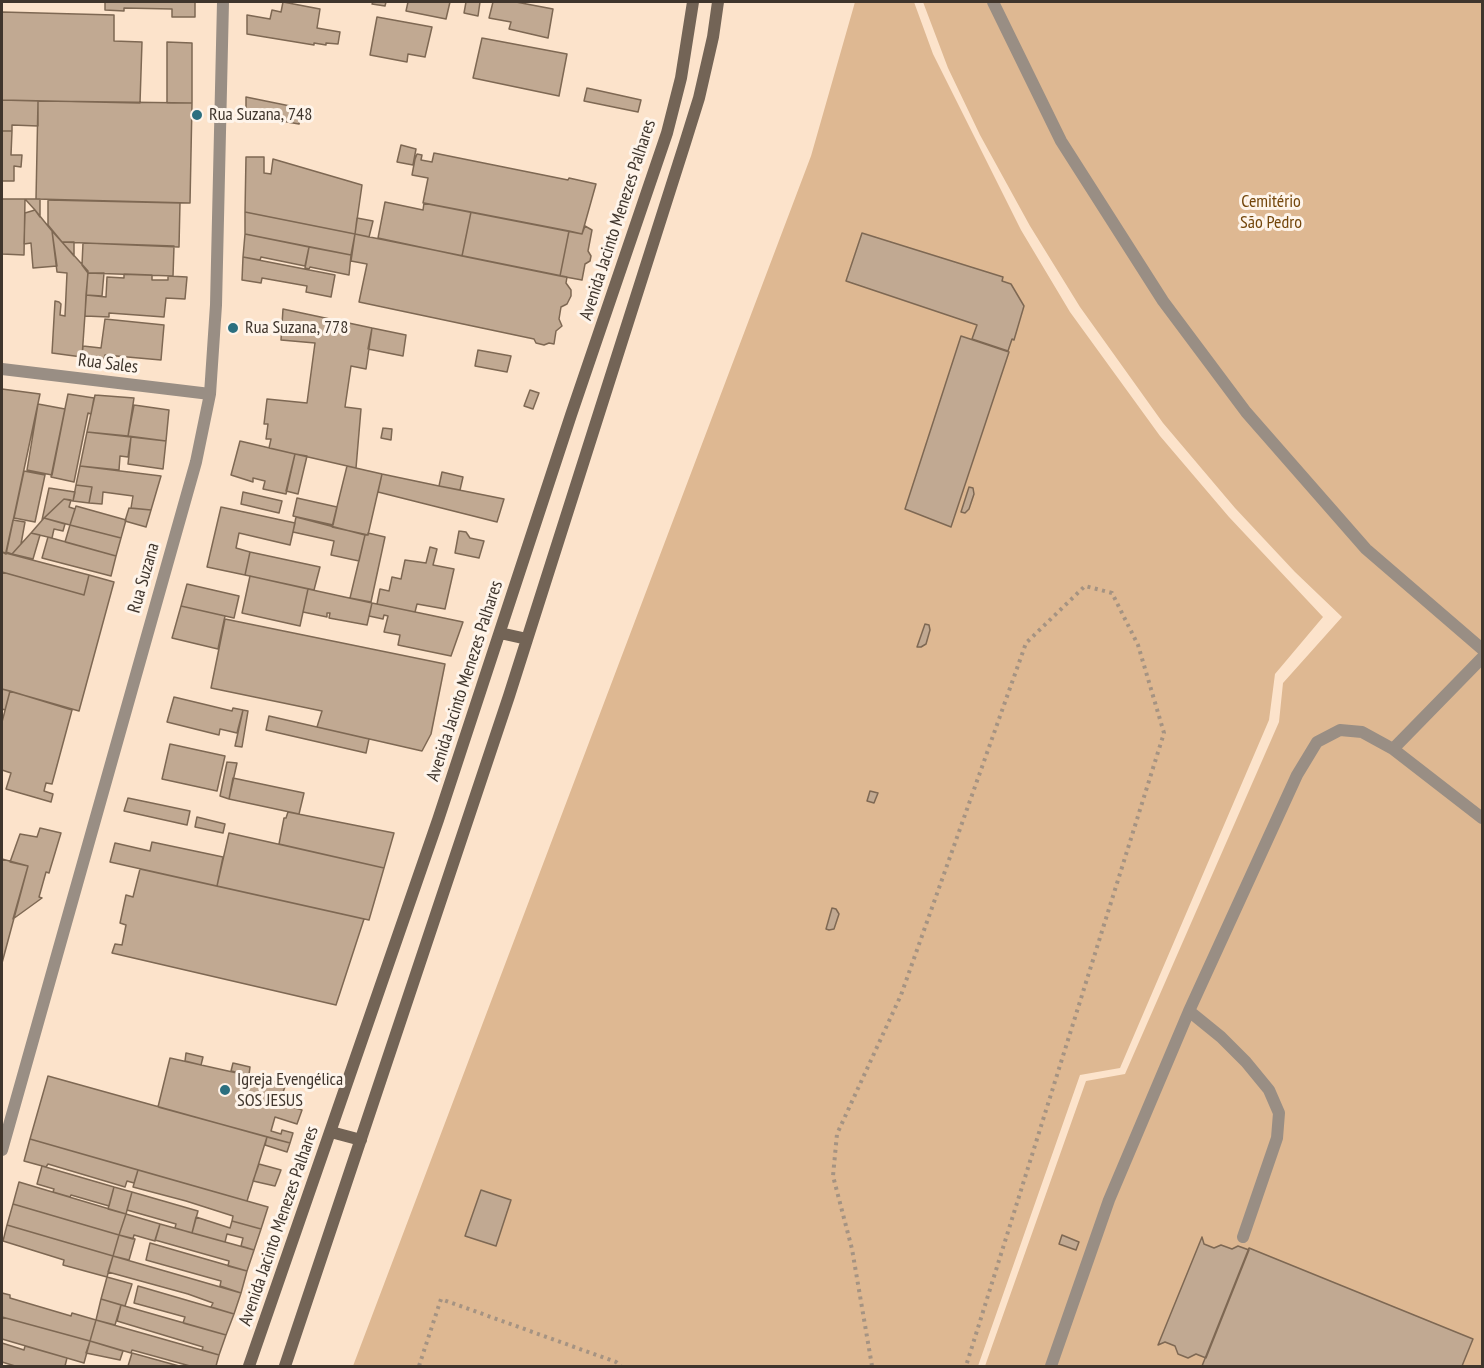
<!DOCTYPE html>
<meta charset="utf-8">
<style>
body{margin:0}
#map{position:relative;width:1484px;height:1368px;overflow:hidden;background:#fce3cb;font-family:"PT Sans Narrow",sans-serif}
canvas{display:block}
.frame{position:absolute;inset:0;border:3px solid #3f352c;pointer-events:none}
</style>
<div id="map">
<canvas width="1484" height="1368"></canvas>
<div class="frame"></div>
</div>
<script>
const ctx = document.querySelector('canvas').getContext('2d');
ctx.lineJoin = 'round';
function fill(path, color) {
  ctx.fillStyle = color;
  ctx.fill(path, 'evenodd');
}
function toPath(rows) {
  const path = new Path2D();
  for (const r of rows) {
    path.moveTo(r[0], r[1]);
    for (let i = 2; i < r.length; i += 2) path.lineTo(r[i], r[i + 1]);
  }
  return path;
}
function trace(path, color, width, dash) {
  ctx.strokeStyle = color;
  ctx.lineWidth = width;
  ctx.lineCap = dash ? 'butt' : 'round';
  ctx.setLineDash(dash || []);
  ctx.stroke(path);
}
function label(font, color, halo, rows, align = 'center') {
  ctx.font = font + ' "PT Sans Narrow",sans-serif';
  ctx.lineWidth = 6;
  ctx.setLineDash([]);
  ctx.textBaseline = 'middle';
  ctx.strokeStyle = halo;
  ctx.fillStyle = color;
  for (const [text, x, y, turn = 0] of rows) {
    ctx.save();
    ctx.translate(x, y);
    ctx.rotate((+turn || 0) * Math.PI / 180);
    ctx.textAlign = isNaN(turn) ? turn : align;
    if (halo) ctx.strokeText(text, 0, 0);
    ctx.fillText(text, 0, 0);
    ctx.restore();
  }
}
fill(toPath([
 [855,2,914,2,933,54,1021,230,1070,312,1160,436,1229,517,1323,617,1275,674,1269,720,1120,1068,1080,1075,978,1366,353,1366,811,156],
 [923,2,1482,2,1482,1366,985,1366,1086,1081,1125,1074,1279,722,1283,683,1342,617,1295,572,1235,508,1163,423,1080,307,1030,226,980,135,948,68]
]), '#deb892');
const building = toPath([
 [105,2,195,2,195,17,172,17,172,9,124,8,124,11,105,10,105,2],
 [283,2,320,9,317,28,340,32,338,44,326,43,326,45,314,43,314,45,247,34,247,15,270,19,272,10,281,12,283,2],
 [373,2,386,2,385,6,372,4,373,2],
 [408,2,450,2,446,19,406,11,408,2],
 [466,2,480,2,478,16,464,13,466,2],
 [493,2,516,2,553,9,548,38,509,29,511,22,489,18,493,2],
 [2,12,114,15,114,41,142,42,140,103,2,100,2,12],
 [377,17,432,27,425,57,408,54,407,62,370,55,377,17],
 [482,38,567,54,559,96,473,78,482,38],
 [167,42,192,43,192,103,167,103,167,42],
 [587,88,641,100,638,112,584,101,587,88],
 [246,97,295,107,294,108,302,110,299,124,246,115,246,97],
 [2,100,38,101,38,126,12,125,12,131,2,131,2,100],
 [38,101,192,103,190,203,36,199,38,101],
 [2,131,12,131,11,155,22,155,21,167,14,166,14,181,2,181,2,131],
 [401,145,416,149,413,165,397,162,401,145],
 [434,153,568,180,569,178,596,184,582,234,423,203,428,178,412,175,415,159,417,154,422,155,421,160,432,162,434,153],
 [246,157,264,157,264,173,271,174,273,159,362,185,355,234,245,212,246,157],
 [2,199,25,199,24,255,2,254,2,199],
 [25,199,40,199,40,217,35,210,25,199],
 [48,200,180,203,179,247,62,242,48,225,48,200],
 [385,202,423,210,424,203,471,212,462,256,378,238,385,202],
 [35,210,52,231,57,266,33,268,31,243,24,244,25,213,35,210],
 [245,212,355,234,351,255,245,234,245,212],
 [471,212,569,231,560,276,462,256,471,212],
 [357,218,373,221,369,237,355,234,357,218],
 [585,226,592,230,588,251,591,256,590,261,585,264,582,280,560,276,569,231,582,234,585,226],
 [52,231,88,271,82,357,52,353,55,301,59,302,61,304,60,315,65,316,67,273,57,272,52,231],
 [862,233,1003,277,1002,281,1011,284,1024,306,1014,340,1012,339,1008,351,972,339,977,325,846,281,862,233],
 [245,234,309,247,305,266,261,257,260,260,243,257,245,234],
 [355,234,567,277,566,283,571,290,571,296,567,304,561,307,559,319,562,326,556,331,554,344,549,343,544,345,536,343,534,339,359,302,367,264,351,261,355,234],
 [62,242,74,242,74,256,62,242],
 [83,243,174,246,173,276,88,273,82,265,83,243],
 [309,247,351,255,349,275,310,267,309,269,305,268,309,247],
 [243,257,335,275,331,297,306,292,307,286,262,278,261,283,242,280,243,257],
 [88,273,104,273,102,296,86,295,88,273],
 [124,274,152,275,152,280,168,280,168,276,187,277,185,299,166,298,164,317,109,313,109,317,85,316,86,295,106,297,107,277,124,278,124,274],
 [283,309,372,328,366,369,351,366,345,407,361,409,356,468,269,448,271,439,266,439,268,424,264,424,267,399,307,403,315,343,281,340,283,309],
 [105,319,164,325,161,360,105,355,104,359,82,357,83,346,101,348,105,319],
 [372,328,406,335,403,356,368,349,372,328],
 [961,336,1009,352,951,527,905,509,961,336],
 [478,350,511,356,507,372,475,366,478,350],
 [2,389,40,394,6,554,2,552,2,389],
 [530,390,539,393,533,409,524,406,530,390],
 [68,394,94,398,91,414,88,413,74,482,51,477,68,394],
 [95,395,134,398,128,436,87,432,95,395],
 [38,404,65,409,52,475,27,470,38,404],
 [134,405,169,410,166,441,128,436,134,405],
 [383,428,392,429,391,440,381,438,383,428],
 [87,432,131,437,128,457,120,456,119,470,80,466,87,432],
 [131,437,166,441,163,469,128,464,131,437],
 [240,441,295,454,286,494,263,489,265,481,253,478,253,482,231,475,240,441],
 [295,454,307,456,298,494,286,491,295,454],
 [80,466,161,476,151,510,131,508,133,496,103,492,102,504,89,503,92,487,76,485,80,466],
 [347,466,382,474,368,535,332,527,347,466],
 [24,471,45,475,35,522,14,518,24,471],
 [442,472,463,477,460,490,439,486,442,472],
 [382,474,439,486,504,499,497,522,378,492,382,474],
 [76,485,92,487,89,503,73,501,76,485],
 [969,487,973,488,974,494,969,509,965,513,961,512,969,487],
 [49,488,75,492,73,501,64,499,42,520,49,488],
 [243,492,282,501,279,513,241,504,243,492],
 [297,498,337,507,333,525,293,516,297,498],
 [64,499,71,500,69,507,75,509,70,525,44,518,64,499],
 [76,506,126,520,121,538,70,525,76,506],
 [221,507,295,523,290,545,239,533,236,548,250,552,245,575,207,567,221,507],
 [129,508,151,510,146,527,125,521,129,508],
 [296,517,365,535,359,561,331,555,334,541,293,532,296,517],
 [44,518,65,524,63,531,54,529,52,538,31,533,44,518],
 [13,520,25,522,21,544,12,554,6,552,13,520],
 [70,525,121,538,116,556,65,542,70,525],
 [459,531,466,532,470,538,484,541,479,558,455,553,459,531],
 [31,533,40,535,33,559,12,554,31,533],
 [368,533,385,537,371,602,350,598,365,535,368,535,368,533],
 [48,537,116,556,111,576,42,558,48,537],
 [430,547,437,549,433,565,454,569,445,609,417,604,415,612,377,604,380,589,389,591,392,577,401,579,405,560,426,563,430,547],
 [2,552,89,575,84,595,2,572,2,552],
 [250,552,320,567,314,590,245,575,250,552],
 [2,572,84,595,89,575,114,582,79,711,2,689,2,572],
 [250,576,308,589,300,626,242,613,250,576],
 [187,584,239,596,234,618,181,606,187,584],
 [308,589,372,603,367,625,329,618,330,613,327,613,327,617,303,612,308,589],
 [372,603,463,622,451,656,398,645,400,635,384,632,388,616,384,615,383,619,369,616,372,603],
 [181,606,225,616,218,649,172,638,181,606],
 [225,619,445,664,431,734,422,751,317,727,322,711,211,688,225,619],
 [925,624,929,625,930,630,926,644,921,647,917,647,925,624],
 [2,689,10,691,5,710,2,709,2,689],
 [10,691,72,710,52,784,46,783,44,791,53,794,51,802,6,789,11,773,2,770,2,722,10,691],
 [174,697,232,711,233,708,243,710,237,733,220,729,219,735,167,722,174,697],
 [243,710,248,711,242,747,235,746,243,710],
 [269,716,369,739,366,753,266,730,269,716],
 [170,744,225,756,217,791,162,779,170,744],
 [227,762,237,763,229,799,220,796,227,762],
 [233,778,304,793,299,814,229,799,233,778],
 [870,791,878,793,874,803,867,801,870,791],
 [128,798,190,811,187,825,124,811,128,798],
 [288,812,394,833,384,868,279,844,284,818,286,818,288,812],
 [197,817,225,824,223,833,195,827,197,817],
 [40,828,61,833,49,873,46,872,39,897,42,898,13,919,28,866,10,862,20,834,37,837,40,828],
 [229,833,384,868,369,920,217,886,229,833],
 [152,842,223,857,217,886,110,862,115,843,150,851,152,842],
 [2,859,28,866,2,963,2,859],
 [140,869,364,919,336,1005,112,953,115,944,122,945,126,925,120,923,126,895,133,897,140,869],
 [832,908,836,909,839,914,834,929,829,930,826,929,832,908],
 [186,1053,203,1057,201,1065,185,1061,186,1053],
 [170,1058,286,1084,279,1103,302,1110,297,1124,275,1117,271,1131,281,1134,282,1130,293,1133,290,1143,158,1107,170,1058],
 [233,1063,250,1067,249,1075,231,1071,233,1063],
 [48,1076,267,1137,247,1201,30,1139,48,1076],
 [267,1137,290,1143,287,1152,265,1145,267,1137],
 [30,1139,138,1170,134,1183,127,1181,125,1187,48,1164,46,1167,24,1161,30,1139],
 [259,1164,281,1170,275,1186,253,1181,259,1164],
 [42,1166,114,1187,109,1206,71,1195,70,1197,53,1192,54,1189,37,1184,42,1166],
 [138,1170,268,1207,261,1229,232,1221,233,1216,186,1201,133,1187,138,1170],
 [19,1182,126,1214,119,1235,13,1204,19,1182],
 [114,1187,132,1192,126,1214,108,1209,114,1187],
 [481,1190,511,1200,496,1246,465,1236,481,1190],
 [132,1192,198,1211,192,1233,175,1228,176,1224,127,1210,132,1192],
 [13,1204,119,1235,113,1256,7,1225,13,1204],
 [126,1214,160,1224,155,1241,134,1235,133,1239,119,1235,126,1214],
 [196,1217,230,1228,232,1221,261,1229,254,1250,241,1246,243,1238,227,1234,225,1242,192,1233,196,1217],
 [160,1224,254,1250,247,1271,228,1266,229,1261,155,1240,160,1224],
 [7,1225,113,1256,107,1277,63,1265,64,1260,3,1241,7,1225],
 [119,1235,135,1239,129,1260,113,1256,119,1235],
 [1062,1235,1079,1242,1076,1250,1059,1244,1062,1235],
 [1202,1237,1204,1244,1214,1248,1221,1245,1232,1249,1238,1246,1249,1250,1206,1358,1196,1354,1188,1358,1178,1354,1175,1346,1165,1342,1158,1345,1202,1237],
 [150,1243,247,1271,241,1293,220,1286,221,1281,146,1260,150,1243],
 [1249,1248,1473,1339,1462,1366,1202,1366,1249,1248],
 [113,1256,241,1293,234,1314,211,1307,213,1303,188,1294,108,1272,113,1256],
 [107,1277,132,1284,125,1306,101,1299,107,1277],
 [138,1286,234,1314,226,1335,183,1323,185,1317,134,1303,138,1286],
 [2,1293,10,1295,10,1298,71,1316,72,1313,96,1320,90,1341,2,1317,2,1293],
 [101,1299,121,1305,115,1325,96,1320,101,1299],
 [121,1305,226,1335,219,1355,202,1350,203,1347,117,1321,121,1305],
 [2,1317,90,1341,84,1363,2,1339,2,1317],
 [96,1320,219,1355,216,1366,190,1366,132,1350,131,1353,90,1341,96,1320],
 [90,1341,123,1351,120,1360,86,1353,90,1341],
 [2,1343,24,1350,25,1346,67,1358,65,1366,15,1366,2,1362,2,1343],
 [132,1353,179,1366,128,1366,132,1353]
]);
fill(building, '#c1a992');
trace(building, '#7e6853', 1.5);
trace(toPath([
 [419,1366,441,1299,616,1362,621,1366],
 [872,1366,852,1249,833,1176,837,1134,901,995,1026,643,1085,586,1112,593,1138,645,1164,733,966,1366]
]), '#a59382', 4, [3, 4.5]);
trace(toPath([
 [993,2,1061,141,1163,301,1246,412,1366,549,1482,649],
 [1393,749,1482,658],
 [1189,1011,1221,1037,1246,1062,1269,1090,1279,1113,1277,1138,1243,1237],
 [1051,1366,1109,1200,1189,1011,1297,775,1317,742,1340,730,1362,732,1393,749,1482,818]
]), '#998e84', 12);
trace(toPath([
 [2,369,210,394],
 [2,1150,196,462,210,394,216,305,223,2]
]), '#998e84', 12);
trace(toPath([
 [500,633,527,639],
 [331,1132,361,1140],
 [249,1366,438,820,571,415,667,133,681,78,693,2],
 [285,1366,509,696,685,143,699,98,713,37,718,2]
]), '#736456', 12);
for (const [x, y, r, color] of [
 [197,115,6,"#2b6f7f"],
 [233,328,6,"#2b6f7f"],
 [225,1090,6,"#2b6f7f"]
]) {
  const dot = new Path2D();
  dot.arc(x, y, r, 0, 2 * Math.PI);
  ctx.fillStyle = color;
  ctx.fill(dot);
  trace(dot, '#fef4ea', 2);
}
label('18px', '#3f352c', '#fef4ea', [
 ["Rua Suzana, 748",209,115],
 ["Rua Suzana, 778",245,328],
 ["Igreja Evengélica",237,1080],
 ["SOS JESUS",237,1101]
], 'left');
label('18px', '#73460b', '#fef4ea', [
 ["Cemitério",1271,202],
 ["São Pedro",1271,223]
]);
label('18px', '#3f352c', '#fef4ea', [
 ["Avenida Jacinto Menezes Palhares",618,220,-72],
 ["Rua Sales",108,364,7],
 ["Rua Suzana",144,578,-74],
 ["Avenida Jacinto Menezes Palhares",465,681,-72],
 ["Avenida Jacinto Menezes Palhares",279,1226,-71]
]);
</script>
